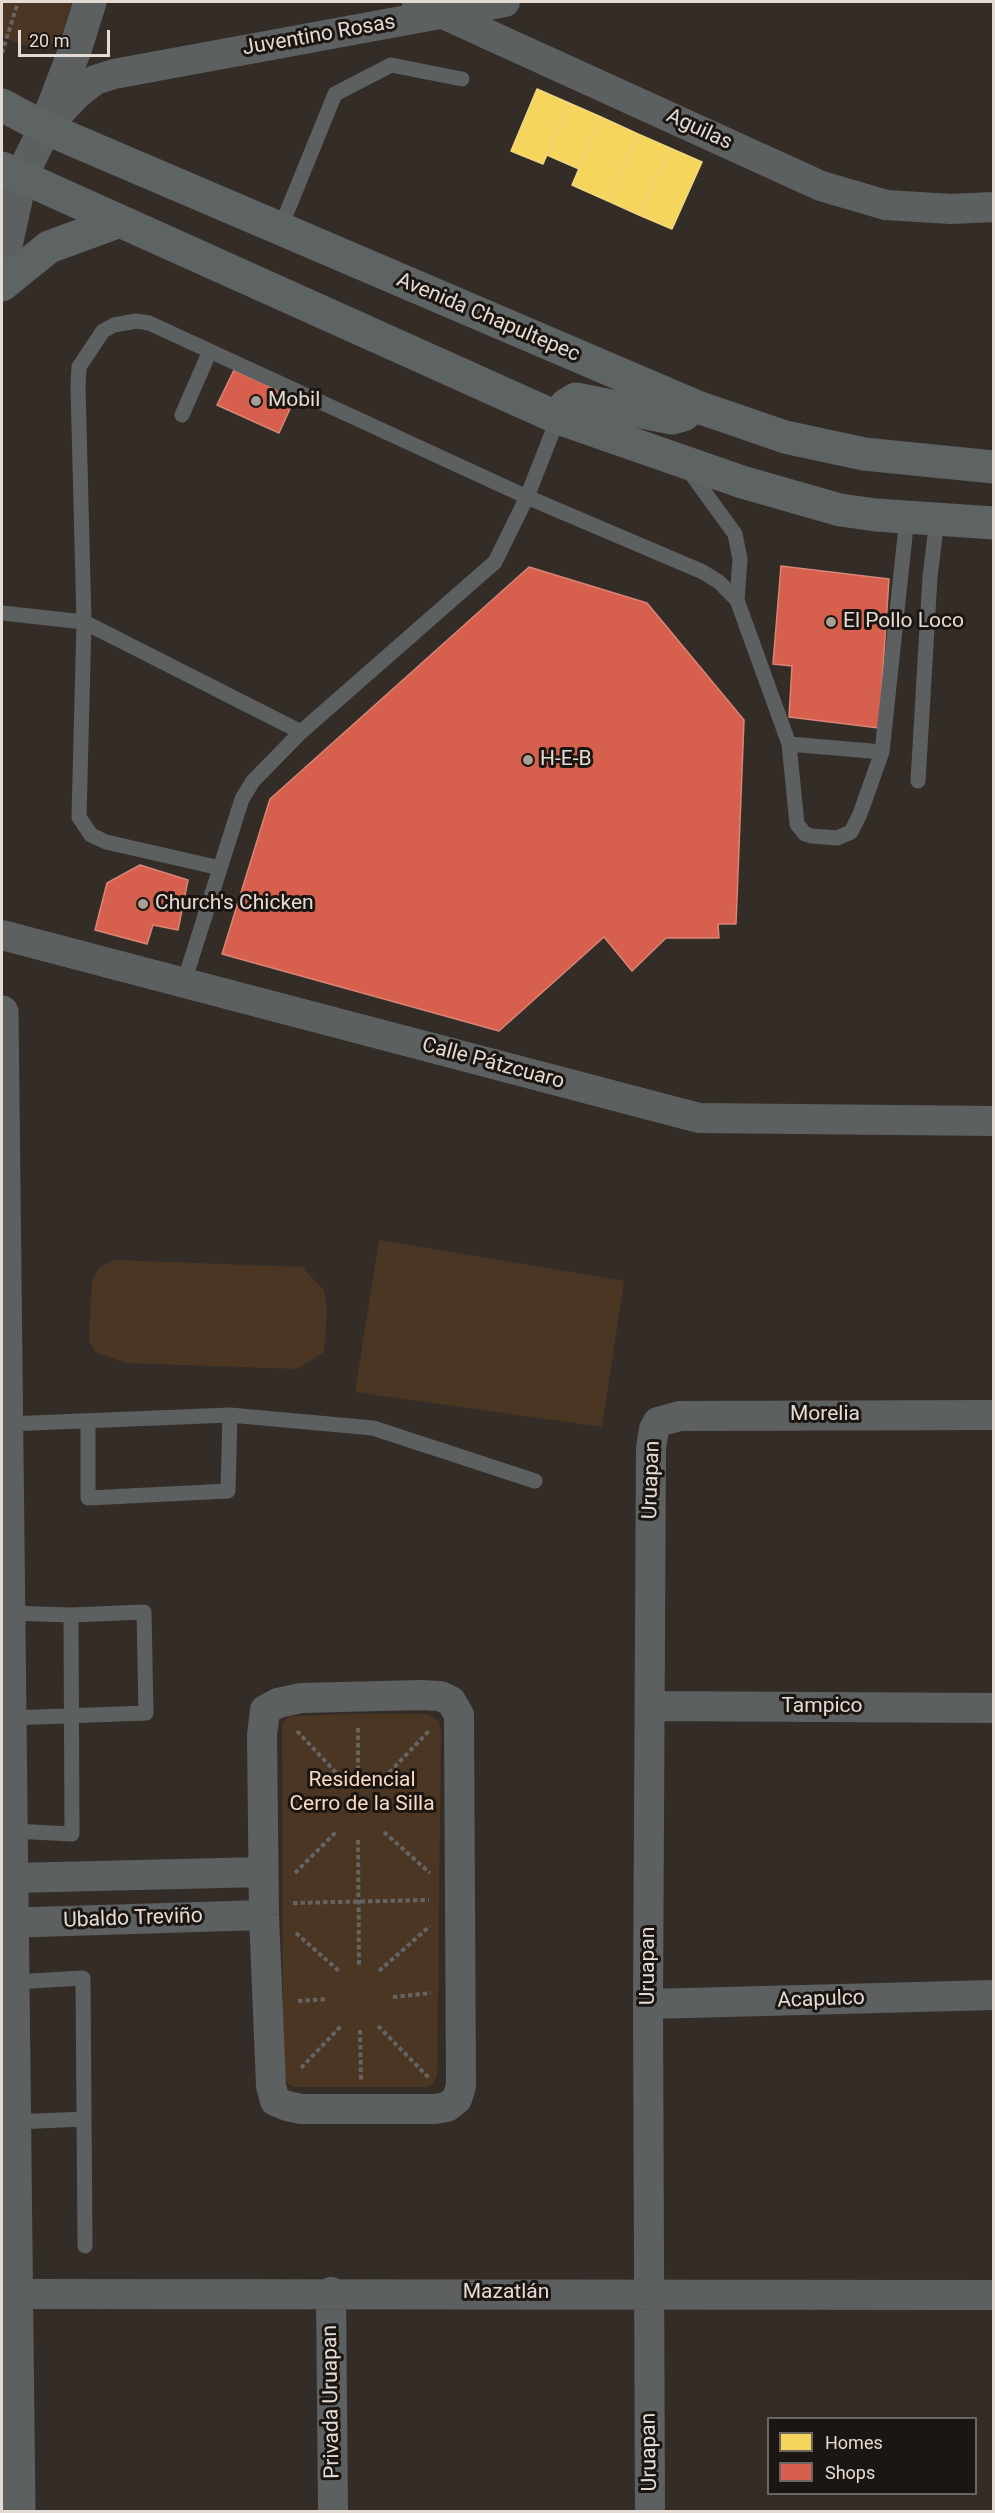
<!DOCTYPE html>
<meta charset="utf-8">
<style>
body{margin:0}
#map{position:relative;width:995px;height:2513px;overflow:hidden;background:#342d27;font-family:Roboto,sans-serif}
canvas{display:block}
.frame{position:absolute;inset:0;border:3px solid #e4dbd4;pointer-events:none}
.legend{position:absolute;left:767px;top:2417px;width:210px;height:78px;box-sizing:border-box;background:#1c1612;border:2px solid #6c6560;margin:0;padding:8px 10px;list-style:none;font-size:18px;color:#e4dbd4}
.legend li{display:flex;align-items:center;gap:12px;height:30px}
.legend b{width:30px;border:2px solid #6c6560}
.scale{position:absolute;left:18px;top:30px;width:92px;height:27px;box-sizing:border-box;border:3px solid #e4dbd4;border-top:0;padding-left:8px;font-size:18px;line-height:21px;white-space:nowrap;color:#e4dbd4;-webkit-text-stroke:4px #1c1612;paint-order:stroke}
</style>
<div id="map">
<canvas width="995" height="2513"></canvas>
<div class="frame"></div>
<ul class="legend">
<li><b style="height:16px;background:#f6d55c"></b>Homes</li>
<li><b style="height:16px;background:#d6604d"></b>Shops</li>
</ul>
<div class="scale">20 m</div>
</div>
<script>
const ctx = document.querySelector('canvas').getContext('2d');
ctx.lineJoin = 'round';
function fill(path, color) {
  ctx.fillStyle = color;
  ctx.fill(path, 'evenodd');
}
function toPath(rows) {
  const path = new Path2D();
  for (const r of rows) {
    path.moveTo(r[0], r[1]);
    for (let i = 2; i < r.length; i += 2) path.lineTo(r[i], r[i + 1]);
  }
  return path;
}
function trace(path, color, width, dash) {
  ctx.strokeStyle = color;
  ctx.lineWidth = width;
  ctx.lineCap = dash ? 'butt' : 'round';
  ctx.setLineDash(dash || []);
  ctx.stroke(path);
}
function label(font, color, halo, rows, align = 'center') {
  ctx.font = font + ' Roboto,sans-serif';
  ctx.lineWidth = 6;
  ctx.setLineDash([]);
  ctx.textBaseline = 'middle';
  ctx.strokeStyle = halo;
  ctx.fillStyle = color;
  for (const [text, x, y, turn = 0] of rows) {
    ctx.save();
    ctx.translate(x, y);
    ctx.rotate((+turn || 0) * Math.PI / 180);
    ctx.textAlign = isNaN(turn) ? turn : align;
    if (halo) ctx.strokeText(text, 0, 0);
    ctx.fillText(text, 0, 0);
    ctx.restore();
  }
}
fill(toPath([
 [2,2,72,2,63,31,58,39,43,48,35,49,2,37],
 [379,1240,624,1281,602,1427,355,1392],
 [113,1260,302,1267,324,1290,327,1311,324,1352,297,1369,126,1363,95,1352,89,1340,92,1281,99,1268],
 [359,1714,427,1714,439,1721,441,1733,437,2075,434,2083,427,2087,294,2087,288,2084,283,2074,282,1726,286,1719,291,1716]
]), '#4b3624');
const homes = toPath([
 [537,89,569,103,543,164,511,151,537,89],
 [569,103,601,117,579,169,547,155,569,103],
 [601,117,638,134,608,201,572,185,601,117],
 [638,134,670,148,639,215,608,201,638,134],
 [670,148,702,162,672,229,639,215,670,148]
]);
fill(homes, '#f6d55c');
trace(homes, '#f1d780', 1.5);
const shops = toPath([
 [234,370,295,398,279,433,217,405,234,370],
 [781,566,889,579,879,728,789,717,792,666,773,664,781,566],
 [529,567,647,603,744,720,736,924,718,924,719,938,666,938,632,971,604,937,499,1031,222,954,270,799,529,567],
 [140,865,188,880,178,930,153,925,147,944,95,930,107,883,140,865]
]);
fill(shops, '#d6604d');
trace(shops, '#da8576', 1.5);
trace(toPath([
 [2,53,18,2],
 [297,1731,339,1776],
 [358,1770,358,1726],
 [384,1778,429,1731],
 [395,1806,430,1810],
 [292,1807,325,1806],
 [384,1832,430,1873],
 [358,1840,359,1965],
 [295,1873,337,1831],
 [293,1903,429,1900],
 [296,1933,340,1972],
 [379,1971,430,1926],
 [393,1997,431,1993],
 [298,2001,327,1999],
 [378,2026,430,2079],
 [360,2030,361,2080],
 [301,2068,342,2025]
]), '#646463', 4, [4.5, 3]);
trace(toPath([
 [280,229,335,94,391,65,462,79],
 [182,415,210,351],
 [687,468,735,534,740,559,737,600,789,744,797,824,805,834,812,836,837,838,851,832,860,814,882,752,907,517],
 [2,613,84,622,301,732],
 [789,744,882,752],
 [918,781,930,577,937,519],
 [220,868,106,842,91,835,79,817,84,622,78,386,79,367,103,331,114,325,136,321,149,323,527,497,703,572,719,582,737,600],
 [184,982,242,799,253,781,301,732,495,562,527,497,558,418],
 [230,1415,373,1428,535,1481],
 [7,1424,230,1415,228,1491,88,1498,88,1421],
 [8,1613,71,1615,72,1834,13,1831],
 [10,1718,146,1713,144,1612,71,1615],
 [14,1982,83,1978,85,2246],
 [16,2122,84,2119]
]), '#5d6061', 15);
trace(toPath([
 [417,2,821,186,886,205,951,209,994,207],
 [46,127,76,95,95,80,114,74,505,2],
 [2,935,699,1118,994,1121],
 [420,1695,440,1696,451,1701,459,1715,461,2086,457,2099,447,2107,435,2109,301,2109,287,2106,275,2101,271,2086,264,1915,262,1735,265,1710,278,1703,301,1698,420,1695],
 [650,1706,994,1708],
 [13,1878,263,1872],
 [2,1923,264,1915],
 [648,2004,994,1995],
 [331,2292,333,2512],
 [18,2294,994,2295],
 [650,2512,648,2004,651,1448,654,1429,658,1422,680,1416,994,1415]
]), '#5d6061', 30);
trace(toPath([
 [2,264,21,177,45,128,76,47,90,2],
 [2,1012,19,2512]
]), '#5d6061', 33);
trace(toPath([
 [2,105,45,128,695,406,785,437,864,454,994,467],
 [2,168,558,418,742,482,840,510,876,515,994,523],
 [2,285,49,247,120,221],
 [558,418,566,405,576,399,672,418,683,415,695,406]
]), '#5e6364', 33);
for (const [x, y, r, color] of [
 [256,401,6,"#a69e97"],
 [831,622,6,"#a69e97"],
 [528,760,6,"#a69e97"],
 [143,904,6,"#a69e97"]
]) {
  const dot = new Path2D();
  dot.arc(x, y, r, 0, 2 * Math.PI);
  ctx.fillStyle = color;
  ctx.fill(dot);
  trace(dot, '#1c1612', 2);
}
label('21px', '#e4dbd4', '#1c1612', [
 ["Juventino Rosas",319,36,-10],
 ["Aguilas",699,130,25],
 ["Avenida Chapultepec",488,318,23],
 ["Calle Pátzcuaro",493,1064,15],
 ["Morelia",825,1415],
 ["Uruapan",652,1480,-88],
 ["Tampico",822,1707],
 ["Ubaldo Treviño",133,1919,-2],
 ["Uruapan",649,1966,-90],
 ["Acapulco",821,2000,-2],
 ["Mazatlán",506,2293],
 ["Privada Uruapan",332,2402,-91],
 ["Uruapan",650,2452,-91]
]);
label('21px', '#e4dbd4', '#1c1612', [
 ["Mobil",268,401],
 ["El Pollo Loco",843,622],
 ["H-E-B",540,760],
 ["Church's Chicken",155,904]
], 'left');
label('21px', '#f8dac2', '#1c1612', [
 ["Residencial",362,1781],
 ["Cerro de la Silla",362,1805]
]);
</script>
